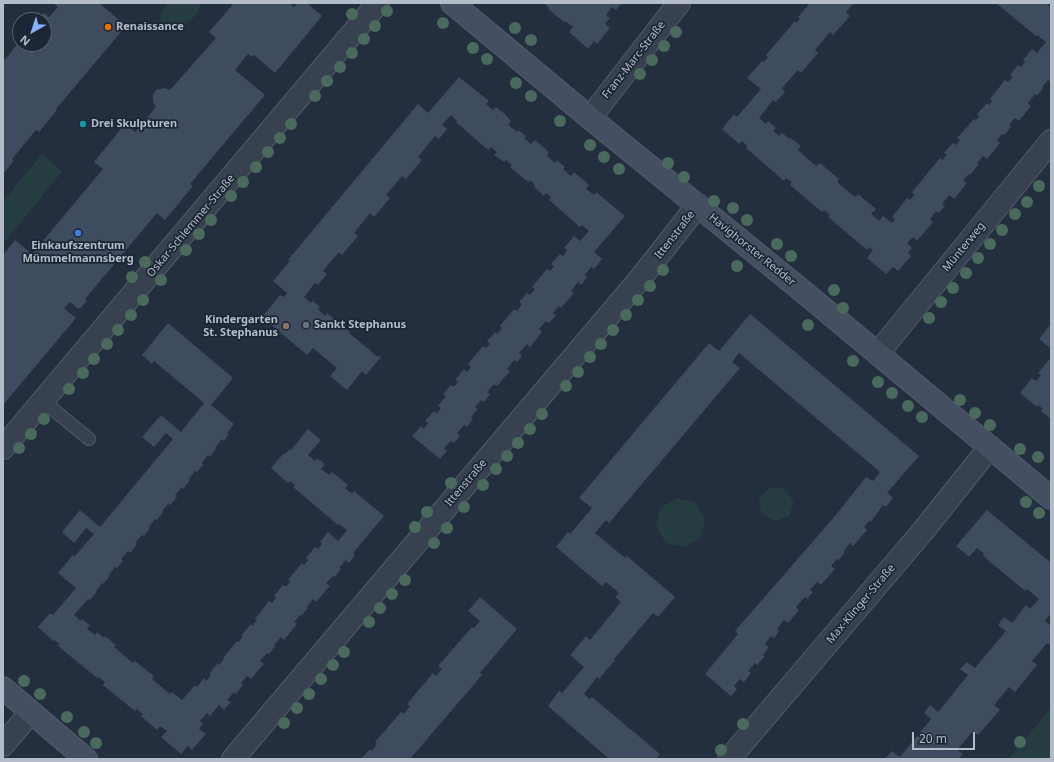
<!DOCTYPE html>
<meta charset="utf-8">
<style>
body{margin:0}
#map{position:relative;width:1054px;height:762px;overflow:hidden;background:#232e3f;font-family:"Noto Sans",sans-serif}
canvas{display:block}
.frame{position:absolute;inset:0;border:4px solid #b4bcca;pointer-events:none}
.north{position:absolute;left:12px;top:12px;width:40px;height:40px;box-sizing:border-box;background:#1c2634;border:1px solid #596270;border-radius:50%;rotate:219deg;font-size:11px;font-weight:700;line-height:16px;text-align:center;color:#b4bcca}
.north::after{content:'';display:block;margin:auto;width:14px;height:18px;background:#87b0fc;clip-path:polygon(50% 0,100% 100%,50% 72%,0 100%)}
.scale{position:absolute;left:912px;top:732px;width:63px;height:18px;box-sizing:border-box;border:2px solid #b4bcca;border-top:0;padding-left:5px;font-size:12px;line-height:14px;white-space:nowrap;color:#b4bcca;-webkit-text-stroke:3px #1c2634;paint-order:stroke}
</style>
<div id="map">
<canvas width="1054" height="762"></canvas>
<div class="frame"></div>
<div class="north">N</div>
<div class="scale">20 m</div>
</div>
<script>
const ctx = document.querySelector('canvas').getContext('2d');
ctx.lineJoin = 'round';
function fill(path, color) {
  ctx.fillStyle = color;
  ctx.fill(path, 'evenodd');
}
function toPath(rows) {
  const path = new Path2D();
  for (const r of rows) {
    path.moveTo(r[0], r[1]);
    for (let i = 2; i < r.length; i += 2) path.lineTo(r[i], r[i + 1]);
  }
  return path;
}
function trace(path, color, width, dash) {
  ctx.strokeStyle = color;
  ctx.lineWidth = width;
  ctx.lineCap = dash ? 'butt' : 'round';
  ctx.setLineDash(dash || []);
  ctx.stroke(path);
}
function label(font, color, halo, rows, align = 'center') {
  ctx.font = font + ' "Noto Sans",sans-serif';
  ctx.lineWidth = 3.5;
  ctx.setLineDash([]);
  ctx.textBaseline = 'middle';
  ctx.strokeStyle = halo;
  ctx.fillStyle = color;
  for (const [text, x, y, turn = 0] of rows) {
    ctx.save();
    ctx.translate(x, y);
    ctx.rotate((+turn || 0) * Math.PI / 180);
    ctx.textAlign = isNaN(turn) ? turn : align;
    if (halo) ctx.strokeText(text, 0, 0);
    ctx.fillText(text, 0, 0);
    ctx.restore();
  }
}
fill(toPath([
 [166,3,202,3,197,13,193,18,182,27,172,31,166,31,161,28,161,25,160,18],
 [42,154,62,172,3,244,3,201],
 [770,487,785,489,794,502,789,516,775,521,761,513,759,498],
 [677,498,695,502,705,519,701,537,685,547,666,543,656,527,660,508],
 [1051,708,1051,759,1008,759]
]), '#253c40');
fill(toPath([
 [53,3,99,3,126,26,56,109,57,110,39,132,36,130,12,159,14,161,3,174,3,62,20,41,20,44,44,44,44,20,38,20,44,13,49,17,58,7],
 [234,3,289,3,294,7,298,3,307,3,322,16,275,73,254,55,252,57,248,54,235,70,265,95,190,184,193,186,165,220,157,213,85,299,87,300,81,308,77,308,70,302,64,308,76,318,3,405,3,255,15,240,32,254,103,169,94,162,125,124,135,132,156,107,153,102,153,95,156,90,164,88,170,90,216,38,209,32],
 [541,3,622,3,616,10,612,7,606,15,610,18,605,24,610,28,597,44,594,41,588,49,569,32,573,27,565,21,564,22,548,9,549,8,544,3,543,5],
 [810,3,854,3,846,12,850,16,833,35,830,32,815,50,818,53,801,73,798,70,782,88,785,92,776,102,773,100,759,118,766,124,768,121,776,128,773,131,779,136,782,133,790,139,791,138,801,146,798,150,816,166,820,163,827,169,839,179,837,182,855,197,858,194,876,209,871,214,879,221,883,216,892,223,895,220,892,217,899,208,907,198,910,200,914,195,912,192,940,158,942,160,947,155,944,153,953,143,956,145,960,140,957,138,974,119,976,120,979,116,977,114,987,103,989,105,992,101,990,99,1005,80,1008,82,1013,77,1010,75,1018,65,1021,67,1025,62,1023,60,1032,49,1037,53,1046,42,1037,35,1036,36,996,3,1045,3,1050,6,1051,5,1051,63,1050,65,1051,65,1051,82,1048,80,1042,87,1043,88,1037,96,1035,94,1028,103,1031,106,1019,121,1015,118,1009,125,1011,127,1004,135,1002,134,997,140,1000,143,987,159,983,156,977,163,979,164,970,175,969,174,963,180,967,183,954,199,949,195,942,204,945,206,939,213,936,211,930,219,933,222,917,241,913,237,907,243,912,248,908,253,911,256,898,271,893,267,886,274,867,258,873,250,869,247,867,250,828,217,830,215,824,210,822,212,790,185,792,182,786,178,784,181,746,148,747,146,742,141,739,144,722,129,734,114,737,117,761,89,747,78,762,61,764,62,768,57,766,55,795,21,796,23,800,19,798,17],
 [459,77,489,101,486,104,493,110,496,107,505,114,511,121,508,125,517,132,518,130,526,136,524,138,531,144,535,140,549,152,547,156,555,163,557,160,565,167,563,169,571,176,574,172,589,185,586,189,594,195,596,192,625,216,594,252,602,259,594,269,591,267,585,275,587,277,581,285,578,282,571,291,574,293,561,308,559,306,553,313,556,315,549,323,546,321,539,329,542,332,530,347,527,344,519,353,522,356,517,362,514,360,507,369,510,371,497,386,494,384,487,392,490,394,484,402,481,400,475,407,478,409,471,417,473,419,467,427,464,425,457,433,460,436,454,443,451,441,444,448,447,451,440,459,412,436,421,426,424,429,428,423,425,421,434,411,437,413,441,408,438,406,446,396,443,394,451,385,454,387,458,382,455,380,464,369,467,372,471,367,468,364,483,346,486,348,490,344,487,341,495,332,497,334,502,328,500,326,514,309,517,311,522,304,519,302,527,293,530,295,535,289,532,287,547,269,550,271,554,266,551,264,560,254,563,256,567,250,564,248,574,236,580,241,589,231,582,225,580,227,549,200,551,197,546,193,544,196,534,187,535,185,530,180,528,182,510,167,512,165,506,160,504,162,494,155,497,152,491,147,488,150,456,122,457,121,451,115,442,125,447,129,439,139,435,136,418,157,422,160,406,179,402,176,386,195,390,198,374,217,370,213,354,233,358,236,342,255,339,252,323,271,327,274,318,285,315,283,304,297,311,303,313,301,320,307,318,309,325,316,327,313,350,332,349,333,378,357,380,356,381,357,366,375,362,371,347,390,330,376,337,368,313,348,307,355,262,317,280,295,284,297,287,293,273,281,290,261,288,260,418,104,428,113],
 [750,314,919,456,887,493,893,498,886,507,883,505,871,522,870,520,864,527,867,530,853,546,850,543,844,551,845,552,839,560,837,559,831,566,835,569,821,585,817,582,810,590,813,592,807,599,805,597,796,607,799,610,788,623,784,620,777,629,779,631,774,638,771,636,765,644,769,647,763,655,765,656,757,665,755,663,748,671,751,673,744,682,740,679,734,686,737,689,731,696,705,674,738,634,735,631,835,516,866,477,873,481,880,472,739,353,732,362,740,368,609,523,606,520,595,533,625,558,627,556,675,597,658,617,653,613,614,659,615,660,599,679,597,677,584,694,590,699,592,697,660,754,656,759,609,759,548,706,559,691,562,693,584,667,570,655,586,636,590,640,621,602,615,597,619,593,606,582,602,586,556,547,568,532,570,534,592,508,579,498,709,343,719,351],
 [168,323,233,378,211,405,234,424,227,433,229,434,224,441,222,439,215,448,216,449,210,457,208,455,202,463,203,465,197,472,195,471,189,479,190,480,183,489,182,487,175,495,177,497,170,505,168,504,162,511,163,512,157,520,155,519,149,527,150,528,144,536,142,535,135,543,137,544,130,553,128,551,121,559,123,561,117,568,115,567,109,575,110,576,103,584,102,583,96,591,97,592,90,600,88,599,74,615,81,621,82,619,90,625,87,629,95,635,97,632,104,638,105,636,116,645,114,647,133,663,135,661,154,676,152,679,170,694,172,692,182,700,195,685,197,687,204,678,206,681,211,675,209,674,218,663,219,665,224,659,223,658,237,641,238,642,243,637,241,636,251,624,252,626,257,620,255,619,269,601,272,603,276,598,274,596,283,585,286,587,290,582,288,580,302,563,304,565,308,560,306,558,315,547,318,549,322,544,320,542,328,532,338,541,347,530,339,524,338,525,293,487,295,485,290,481,288,483,271,468,284,453,285,454,290,449,291,450,308,429,321,440,308,455,315,461,317,458,325,464,321,469,329,475,332,472,348,485,345,488,352,494,354,491,384,516,353,553,355,555,349,563,346,560,339,568,341,569,335,577,333,576,326,583,330,586,322,595,316,602,313,599,307,607,308,608,301,616,300,615,294,622,297,624,284,640,281,637,274,645,275,646,269,654,267,653,260,661,264,664,251,679,247,676,241,683,243,685,236,694,234,692,227,700,231,702,224,710,219,705,210,716,207,713,200,721,203,724,199,729,206,734,192,750,188,746,181,754,161,737,167,731,160,726,157,730,141,716,143,714,137,709,135,711,103,685,105,682,98,677,97,678,58,646,60,644,54,640,53,641,38,627,50,613,53,615,76,588,58,573,73,555,74,557,94,534,86,528,74,543,62,532,80,510,100,527,173,439,166,433,154,447,142,437,161,415,181,432,204,403,154,361,152,364,142,355],
 [1051,324,1051,349,1039,339],
 [1051,357,1051,419,1041,411,1043,409,1038,405,1037,407,1020,393,1032,378,1036,381,1041,375,1038,373],
 [987,510,1051,563,1051,613,1045,621,1051,626,1051,646,1047,643,1032,661,1037,665,1015,692,1009,687,994,705,1000,710,978,735,973,731,957,750,963,754,958,759,887,759,886,758,892,751,900,757,931,719,924,713,930,705,938,712,968,675,960,669,967,662,975,668,990,650,1006,631,998,625,1004,617,1012,623,1026,605,1030,609,1039,599,1027,589,1025,591,1006,575,983,556,984,554,977,548,969,557,956,546],
 [480,597,517,629,480,673,482,675,410,759,361,759,370,749,372,751,377,744,375,742,401,712,404,714,410,706,407,704,433,673,436,676,442,669,438,666,472,627,474,628,480,621,468,611]
]), '#3f4c5f');
const lane = toPath([
 [43,401,89,439]
]);
const street = toPath([
 [590,118,679,3],
 [878,353,1051,141],
 [3,448,378,3],
 [3,745,31,712],
 [233,759,639,280,698,205],
 [729,759,923,531,990,447]
]);
const secondary = toPath([
 [452,3,590,118,800,289,1051,498],
 [3,688,86,759]
]);
trace(lane, '#525c6a', 14);
trace(street, '#525c6a', 24);
trace(secondary, '#525c6a', 24);
trace(lane, '#37414f', 12);
trace(street, '#37414f', 22);
trace(secondary, '#454f62', 22);
ctx.fillStyle = '#4a6a5e';
for (const [x, y] of [
 [387,11],
 [352,14],
 [443,23],
 [375,26],
 [515,28],
 [676,32],
 [364,39],
 [531,40],
 [664,46],
 [473,48],
 [352,53],
 [487,59],
 [652,60],
 [340,67],
 [640,74],
 [327,81],
 [516,83],
 [315,96],
 [531,96],
 [560,121],
 [291,124],
 [280,138],
 [590,145],
 [268,152],
 [604,157],
 [668,163],
 [256,167],
 [619,169],
 [684,177],
 [243,182],
 [1039,186],
 [231,196],
 [714,201],
 [1027,202],
 [733,208],
 [1015,214],
 [211,220],
 [747,220],
 [1002,230],
 [199,234],
 [777,244],
 [990,244],
 [186,250],
 [791,256],
 [978,258],
 [145,262],
 [737,266],
 [663,270],
 [966,273],
 [132,277],
 [161,280],
 [650,286],
 [953,288],
 [834,290],
 [143,300],
 [638,300],
 [941,302],
 [843,308],
 [131,315],
 [626,315],
 [929,318],
 [808,325],
 [118,330],
 [613,330],
 [107,344],
 [601,344],
 [590,357],
 [94,359],
 [853,361],
 [578,372],
 [83,373],
 [878,382],
 [566,386],
 [69,389],
 [892,393],
 [960,400],
 [908,406],
 [975,413],
 [542,414],
 [922,417],
 [44,419],
 [990,425],
 [530,429],
 [31,434],
 [518,443],
 [19,448],
 [1020,449],
 [507,456],
 [1038,457],
 [496,469],
 [451,483],
 [483,485],
 [1026,502],
 [464,507],
 [427,512],
 [1039,513],
 [415,527],
 [447,528],
 [434,543],
 [405,580],
 [392,594],
 [380,608],
 [369,622],
 [344,652],
 [333,665],
 [321,679],
 [24,681],
 [40,694],
 [309,694],
 [297,708],
 [67,717],
 [284,723],
 [743,724],
 [84,732],
 [1020,742],
 [96,743],
 [721,750]
]) {
  ctx.beginPath();
  ctx.arc(x, y, 6, 0, 2 * Math.PI);
  ctx.fill();
}
for (const [x, y, r, color] of [
 [108,27,4,"#e8710a"],
 [83,124,4,"#0f9aa8"],
 [78,233,4,"#3f7fe0"],
 [306,325,4,"#6b7280"],
 [286,326,4,"#8d6e63"]
]) {
  const dot = new Path2D();
  dot.arc(x, y, r, 0, 2 * Math.PI);
  ctx.fillStyle = color;
  ctx.fill(dot);
  trace(dot, '#1c2634', 1.5);
}
label('bold 11px', '#b4bcca', '#1c2634', [
 ["Renaissance",116,27],
 ["Drei Skulpturen",91,124],
 ["Einkaufszentrum",78,246,"center"],
 ["Mümmelmannsberg",78,259,"center"],
 ["Kindergarten",278,320,"right"],
 ["St. Stephanus",278,333,"right"],
 ["Sankt Stephanus",314,325]
], 'left');
label('11px', '#b4bcca', '#1c2634', [
 ["Franz-Marc-Straße",634,60,-52],
 ["Oskar-Schlemmer-Straße",191,226,-50],
 ["Ittenstraße",675,235,-52],
 ["Münterweg",964,247,-51],
 ["Havighorster Redder",752,250,39],
 ["Ittenstraße",466,483,-50],
 ["Max-Klinger-Straße",861,604,-50]
]);
</script>
